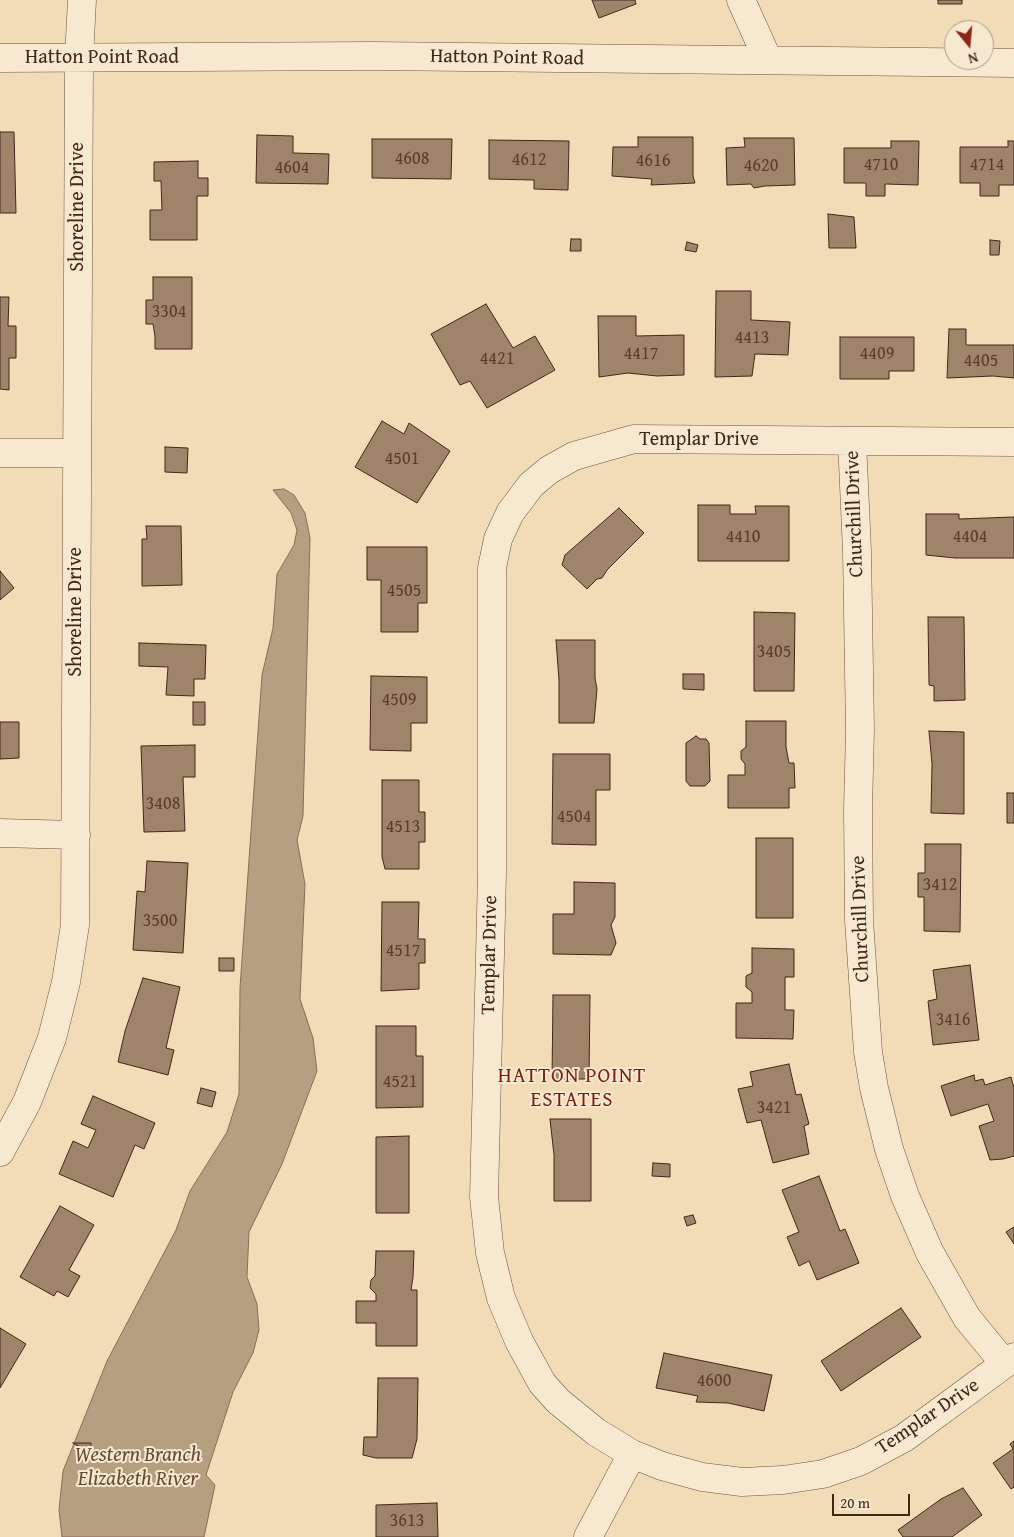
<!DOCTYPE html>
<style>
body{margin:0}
#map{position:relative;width:1014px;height:1537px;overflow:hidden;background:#f2dbb7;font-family:"Gentium Book Plus",serif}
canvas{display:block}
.north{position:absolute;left:944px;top:20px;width:50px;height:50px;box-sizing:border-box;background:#f7e8d0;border:1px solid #af9b86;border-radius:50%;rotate:163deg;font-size:14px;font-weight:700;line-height:20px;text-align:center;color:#422717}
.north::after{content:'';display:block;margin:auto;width:18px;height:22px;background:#8f2418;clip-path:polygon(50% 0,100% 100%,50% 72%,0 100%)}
.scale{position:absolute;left:832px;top:1494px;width:78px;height:22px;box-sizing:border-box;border:2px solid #422717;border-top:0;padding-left:6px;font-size:15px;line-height:18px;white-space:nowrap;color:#422717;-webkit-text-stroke:4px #f7e8d0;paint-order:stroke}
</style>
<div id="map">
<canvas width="1014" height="1537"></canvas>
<div class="north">N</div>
<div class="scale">20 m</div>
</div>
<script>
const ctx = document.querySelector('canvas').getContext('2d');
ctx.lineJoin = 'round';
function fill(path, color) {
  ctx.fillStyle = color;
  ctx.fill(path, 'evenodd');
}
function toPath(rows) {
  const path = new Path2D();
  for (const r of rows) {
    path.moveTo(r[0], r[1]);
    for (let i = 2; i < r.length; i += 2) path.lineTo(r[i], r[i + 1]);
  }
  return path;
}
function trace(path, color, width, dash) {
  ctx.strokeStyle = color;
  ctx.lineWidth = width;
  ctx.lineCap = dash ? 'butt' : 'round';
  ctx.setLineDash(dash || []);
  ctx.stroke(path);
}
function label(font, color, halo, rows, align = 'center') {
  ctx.font = font + ' "Gentium Book Plus",serif';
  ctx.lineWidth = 4;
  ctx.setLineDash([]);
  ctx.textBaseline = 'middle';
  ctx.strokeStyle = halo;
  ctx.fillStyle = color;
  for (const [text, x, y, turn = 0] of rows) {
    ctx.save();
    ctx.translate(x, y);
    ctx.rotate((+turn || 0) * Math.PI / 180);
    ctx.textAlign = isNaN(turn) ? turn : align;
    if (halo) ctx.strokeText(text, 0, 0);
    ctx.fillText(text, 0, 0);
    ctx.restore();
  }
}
const water = toPath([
 [284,489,294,495,305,513,310,538,303,816,297,840,305,884,300,999,313,1038,317,1071,282,1164,249,1232,247,1277,257,1304,259,1330,253,1353,233,1392,206,1475,215,1485,204,1537,62,1537,59,1510,63,1471,107,1361,176,1230,190,1191,227,1132,239,1094,240,988,262,675,273,628,277,574,294,545,297,530,291,513,273,490,284,489]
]);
fill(water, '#b69e81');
trace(water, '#886e57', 1);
const building = toPath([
 [592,0,635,0,636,4,599,18,592,0],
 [938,0,962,0,962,4,938,4,938,0],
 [0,132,14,132,16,213,0,213,0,132],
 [257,135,293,136,293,153,329,154,328,184,256,183,257,135],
 [638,137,693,137,693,176,695,183,651,185,652,179,612,176,613,147,638,147,638,137],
 [744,138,794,138,795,185,765,186,754,188,751,184,727,185,726,148,745,147,744,138],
 [372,139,452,139,451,179,372,178,372,139],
 [489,140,569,141,568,190,534,189,534,180,489,179,489,140],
 [891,141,919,141,918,185,885,184,885,196,866,196,866,183,844,183,844,148,891,148,891,141],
 [1008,141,1014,141,1014,185,999,185,999,196,980,196,980,183,960,183,960,147,1008,147,1008,141],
 [198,161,198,178,208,178,208,196,197,196,197,240,150,240,150,210,162,210,161,181,154,181,154,162,198,161],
 [828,214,854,217,856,248,829,248,828,214],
 [571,239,581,239,581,251,570,251,571,239],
 [990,240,1000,241,999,255,990,255,990,240],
 [687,242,698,245,696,252,685,250,687,242],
 [153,277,192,277,192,349,155,349,155,336,153,324,146,324,146,300,153,300,153,277],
 [716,291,751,291,751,320,790,322,788,355,755,354,752,376,715,377,716,291],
 [0,297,9,297,8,326,16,326,16,358,9,358,9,390,0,389,0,297],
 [486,304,513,348,535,336,555,370,487,408,470,381,460,385,431,334,486,304],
 [598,316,636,316,636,336,684,335,684,375,657,376,628,373,599,377,598,316],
 [949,329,966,329,966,345,1014,345,1014,378,993,376,947,378,949,329],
 [840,337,914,337,914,371,889,371,889,379,840,379,840,337],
 [382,421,404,434,409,423,450,451,417,503,355,467,382,421],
 [165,447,188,448,187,473,165,472,165,447],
 [698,505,730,505,730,514,756,514,755,506,789,506,789,561,698,561,698,505],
 [619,508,644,533,607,570,602,578,597,579,587,589,562,565,565,555,619,508],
 [926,514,959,514,959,519,1014,517,1014,558,955,558,926,555,926,514],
 [146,526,181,526,182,585,142,586,142,539,147,539,146,526],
 [367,547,427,547,427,603,418,603,418,632,381,632,381,580,367,580,367,547],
 [0,571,14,588,0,600,0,571],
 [754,612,795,613,794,691,754,691,754,612],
 [928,617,964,617,965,700,934,701,934,686,929,685,928,617],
 [556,640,595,640,595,678,597,689,594,723,559,723,559,680,556,640],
 [139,643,206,645,205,679,194,679,194,696,166,695,168,667,139,666,139,643],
 [683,674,704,674,704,690,683,689,683,674],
 [371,676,427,677,427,723,411,723,411,751,370,750,371,676],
 [193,702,205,702,205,725,193,725,193,702],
 [746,721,786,721,786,747,789,763,794,763,795,788,789,788,789,808,728,808,728,775,745,775,745,764,741,759,741,751,746,747,746,721],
 [0,722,19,722,19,758,0,759,0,722],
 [929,731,964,732,964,814,931,813,932,764,929,731],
 [696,736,700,739,706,739,709,743,710,781,705,786,690,786,686,781,686,743,696,736],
 [195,745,195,777,183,777,185,831,144,832,141,746,195,745],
 [553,754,610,754,610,790,596,790,596,845,552,844,553,754],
 [382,780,419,780,419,812,425,812,425,842,419,842,419,869,385,869,382,857,382,780],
 [1007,793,1014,793,1014,823,1007,823,1007,793],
 [756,838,793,838,793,918,756,918,756,838],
 [925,844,961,844,960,932,924,931,924,897,918,897,918,873,925,873,925,844],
 [147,861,188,863,183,953,133,950,137,891,145,892,147,861],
 [574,882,615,883,615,917,611,925,616,943,611,955,553,954,553,914,574,914,574,882],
 [382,902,419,902,418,939,425,939,425,963,419,963,419,989,381,991,382,902],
 [752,948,794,949,794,977,785,977,785,1010,794,1010,793,1039,736,1038,736,1003,752,1003,752,992,746,987,746,976,752,973,752,948],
 [219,958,234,958,234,971,219,971,219,958],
 [970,965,979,1040,933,1045,928,1001,937,999,933,970,970,965],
 [143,978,180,987,166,1048,174,1050,168,1075,118,1062,125,1031,143,978],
 [553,995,590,995,589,1079,552,1079,553,995],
 [376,1026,416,1026,416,1056,423,1056,423,1107,376,1108,376,1026],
 [789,1064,796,1095,801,1094,809,1124,804,1126,809,1154,773,1163,761,1120,747,1123,738,1089,753,1086,750,1072,789,1064],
 [974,1075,975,1081,983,1079,985,1085,1011,1077,1014,1088,1014,1156,1003,1159,990,1160,979,1126,994,1121,988,1104,951,1116,941,1086,974,1075],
 [201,1088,216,1092,212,1107,197,1103,201,1088],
 [93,1096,155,1123,144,1149,135,1145,113,1197,59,1174,73,1141,88,1148,96,1130,81,1124,93,1096],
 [550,1119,591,1119,591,1201,554,1201,554,1155,550,1119],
 [409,1136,409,1213,376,1213,376,1137,409,1136],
 [653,1163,670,1164,670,1177,652,1176,653,1163],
 [819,1176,840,1231,845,1229,859,1263,817,1280,809,1261,799,1266,787,1237,799,1232,782,1190,819,1176],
 [60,1206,94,1225,69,1270,80,1276,68,1297,57,1291,54,1296,20,1277,60,1206],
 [693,1215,696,1223,687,1226,684,1217,693,1215],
 [1014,1227,1014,1244,1006,1232,1014,1227],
 [376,1251,414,1251,413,1277,411,1290,417,1290,417,1346,376,1346,376,1323,356,1323,356,1301,376,1301,376,1294,370,1288,371,1280,375,1276,376,1251],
 [901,1308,921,1337,841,1391,821,1361,901,1308],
 [0,1328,26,1344,0,1388,0,1328],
 [664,1353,772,1375,764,1411,728,1403,696,1402,698,1396,656,1388,664,1353],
 [378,1378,418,1378,417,1439,412,1458,376,1458,363,1455,364,1437,377,1437,378,1378],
 [1014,1441,1014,1487,1011,1489,993,1463,1013,1449,1010,1444,1014,1441],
 [73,1443,91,1443,91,1453,73,1443],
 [963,1488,982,1515,952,1537,903,1537,898,1530,941,1499,963,1488],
 [437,1503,438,1537,376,1537,376,1505,437,1503]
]);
fill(building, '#9e856a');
trace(building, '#422717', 1);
const minor = toPath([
 [741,0,768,60],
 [0,58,374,56,1014,63],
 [852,441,857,551,860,730,858,809,859,920,868,1052,874,1088,889,1149,905,1196,930,1253,967,1318,1005,1364],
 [1014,442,634,439,574,456,549,470,531,485,510,513,498,539,492,568,492,874,484,1197,490,1253,501,1298,519,1341,542,1383,558,1401,596,1432,632,1454,662,1466,702,1477,742,1482,783,1480,823,1474,861,1461,904,1438,1014,1357],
 [0,453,76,453],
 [0,833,76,835],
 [0,1152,27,1102,52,1038,66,982,75,925,79,58,82,0],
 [588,1537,632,1454]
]);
trace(minor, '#6e543f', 29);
trace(minor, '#f7e8d0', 28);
label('18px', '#593e2c', null, [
 ["4608",412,159],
 ["4612",529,160],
 ["4616",653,161],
 ["4710",881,165],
 ["4714",987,165],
 ["4620",761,166],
 ["4604",292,168],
 ["3304",169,312],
 ["4413",752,338],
 ["4417",641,354],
 ["4409",877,354],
 ["4421",497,359],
 ["4405",981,361],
 ["4501",402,459],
 ["4410",743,537],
 ["4404",970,537],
 ["4505",404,591],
 ["3405",774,652],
 ["4509",399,700],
 ["3408",163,804],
 ["4504",574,817],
 ["4513",403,827],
 ["3412",940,885],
 ["3500",160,921],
 ["4517",403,951],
 ["3416",953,1020],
 ["4521",400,1082],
 ["3421",774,1108],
 ["4600",714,1381],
 ["3613",407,1521]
]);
label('20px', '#422717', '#f7e8d0', [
 ["Hatton Point Road",102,58],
 ["Hatton Point Road",507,58,1],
 ["Shoreline Drive",78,207,-90],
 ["Templar Drive",699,440],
 ["Churchill Drive",855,514,-92],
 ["Shoreline Drive",76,612,-90],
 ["Churchill Drive",861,919,-92],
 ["Templar Drive",490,955,-89],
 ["Templar Drive",928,1417,-34]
]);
ctx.letterSpacing = '1px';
label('21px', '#7a1f14', '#f7e8d0', [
 ["HATTON POINT",572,1077],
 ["ESTATES",572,1101]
]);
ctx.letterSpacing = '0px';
label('italic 21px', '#654b37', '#f7e8d0', [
 ["Western Branch",138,1456],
 ["Elizabeth River",138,1480]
]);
</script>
